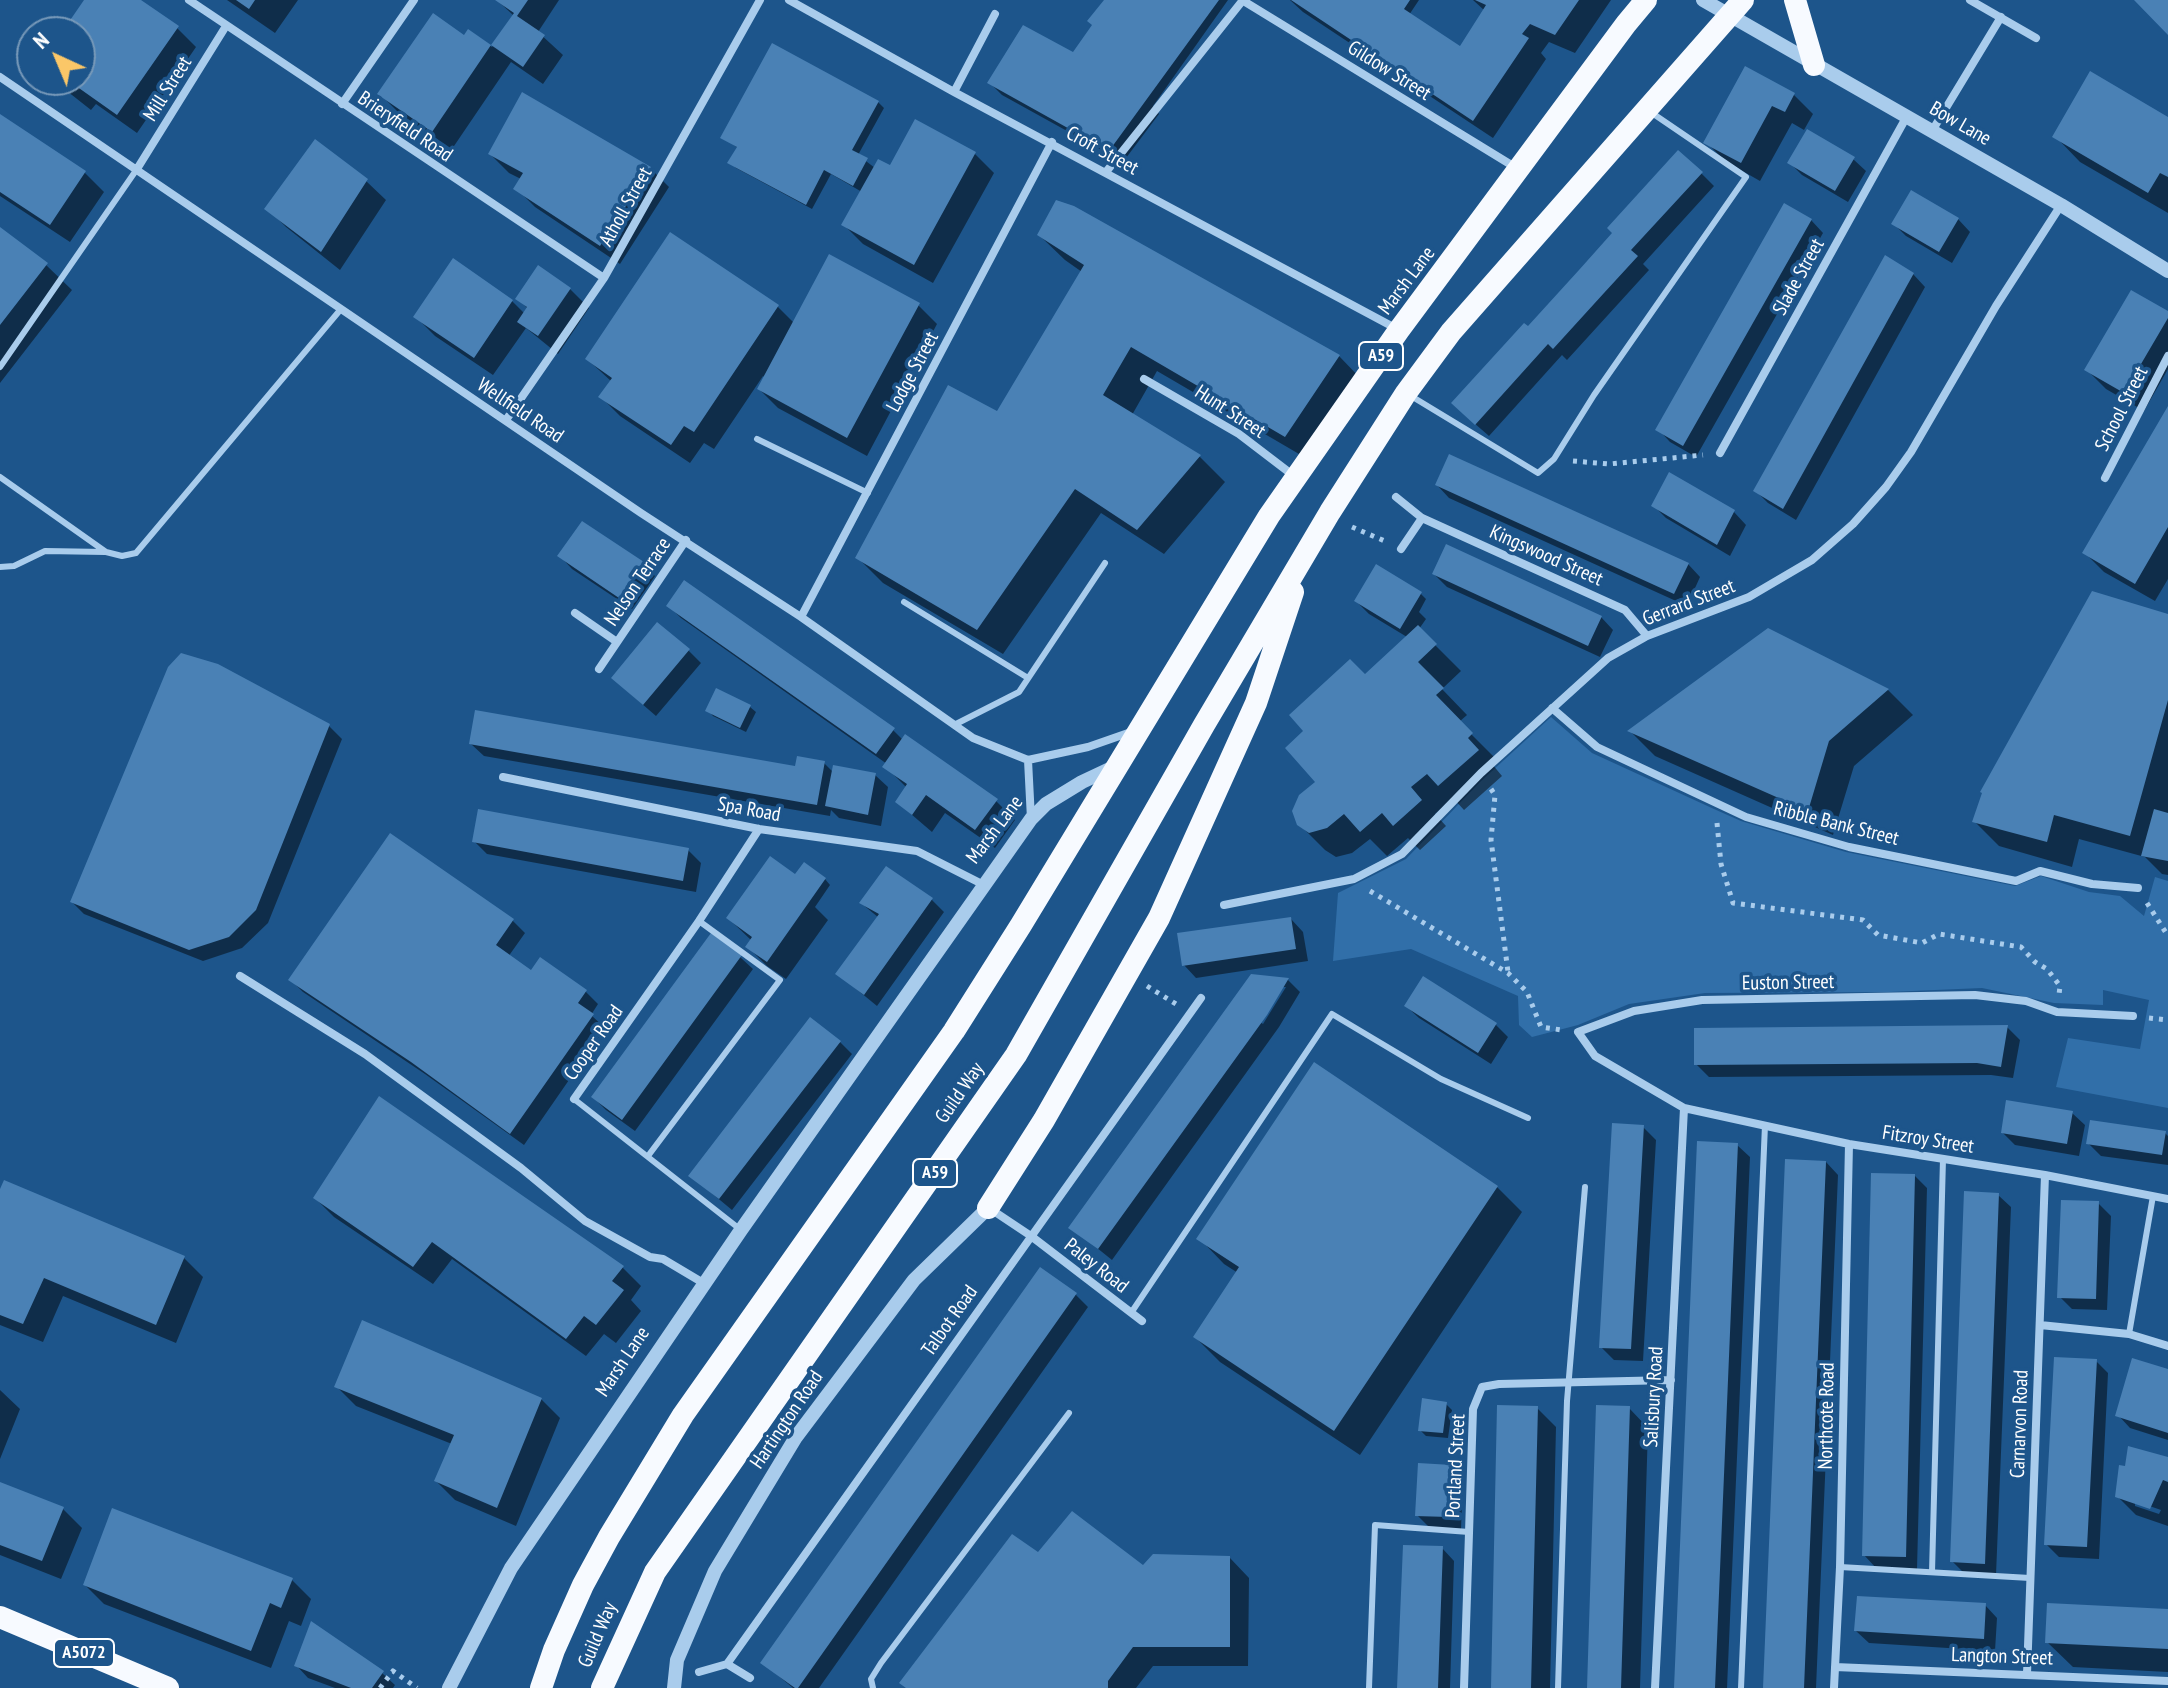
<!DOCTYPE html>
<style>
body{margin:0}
#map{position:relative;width:2168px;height:1688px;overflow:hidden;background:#1d558b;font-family:"PT Sans Narrow",sans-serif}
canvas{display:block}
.north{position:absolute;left:16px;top:16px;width:80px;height:80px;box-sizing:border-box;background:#1d558b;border:2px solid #7799b9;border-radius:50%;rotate:316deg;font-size:22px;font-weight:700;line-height:32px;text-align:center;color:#fff}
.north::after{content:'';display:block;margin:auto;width:28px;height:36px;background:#fbc768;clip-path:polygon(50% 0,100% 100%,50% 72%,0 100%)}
</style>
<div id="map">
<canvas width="2168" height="1688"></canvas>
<div class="north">N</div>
</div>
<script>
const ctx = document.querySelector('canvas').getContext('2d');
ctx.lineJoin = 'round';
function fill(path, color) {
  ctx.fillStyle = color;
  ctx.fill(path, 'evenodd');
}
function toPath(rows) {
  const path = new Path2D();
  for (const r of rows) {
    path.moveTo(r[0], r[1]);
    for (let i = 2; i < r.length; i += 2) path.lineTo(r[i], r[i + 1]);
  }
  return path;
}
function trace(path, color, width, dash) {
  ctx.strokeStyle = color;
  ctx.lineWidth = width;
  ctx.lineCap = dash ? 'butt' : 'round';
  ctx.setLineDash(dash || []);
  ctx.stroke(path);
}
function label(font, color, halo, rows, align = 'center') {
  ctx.font = font + ' "PT Sans Narrow",sans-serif';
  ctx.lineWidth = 7;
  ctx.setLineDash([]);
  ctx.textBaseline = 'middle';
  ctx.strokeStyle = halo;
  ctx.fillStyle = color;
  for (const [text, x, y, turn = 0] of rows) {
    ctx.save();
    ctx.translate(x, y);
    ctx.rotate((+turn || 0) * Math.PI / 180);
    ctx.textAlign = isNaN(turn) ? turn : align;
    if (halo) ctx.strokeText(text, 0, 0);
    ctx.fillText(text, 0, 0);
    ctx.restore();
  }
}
fill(toPath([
 [1551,717,1592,753,1714,809,1741,821,1846,852,2015,886,2041,876,2089,892,2120,896,2144,916,2155,877,2168,881,2168,1108,2056,1087,2068,1038,2140,1049,2149,1000,2103,990,2103,1005,2054,1003,1982,988,1889,992,1705,993,1629,1004,1578,1025,1532,1037,1519,1025,1518,996,1411,949,1333,961,1338,893,1406,859,1480,782]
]), '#316fa9');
fill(toPath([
 [86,0,137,0,177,28,196,47,137,133,96,104,91,110,53,80,80,80,80,32,64,32],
 [227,0,298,0,275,33],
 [497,0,559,0,538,32,563,55,543,84,511,62,452,149,399,113,380,94,465,38,469,32,492,47,514,16],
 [1106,0,1228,0,1153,106,1159,114,1123,162,1002,95,989,82,1074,54,1094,26],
 [1290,0,1419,0,1409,15,1460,49,1485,11,1473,0,1611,0,1575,53,1549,42,1541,53,1546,59,1493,138,1303,12],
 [1746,69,1794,95,1813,114,1804,130,1792,123,1760,181,1725,161,1706,142],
 [878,102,884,108,858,155,875,168,975,154,994,173,933,283,863,244,844,225,862,192,831,174,812,209,736,168,730,162,738,148,723,137],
 [0,116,85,173,104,192,70,242,0,196],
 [2168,119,2168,213,2080,162,2055,136],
 [490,154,650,168,669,187,620,264,535,207,516,188,521,179,509,173],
 [1853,159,1866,171,1848,202,1802,175,1790,163],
 [1701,173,1714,186,1643,264,1649,270,1567,360,1562,355,1489,436,1466,416,1528,329],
 [366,181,386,200,340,270,286,227,267,208],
 [1958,219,1970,232,1952,263,1906,236,1894,224],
 [1811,220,1823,233,1696,457,1670,442,1658,429],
 [0,229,46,265,72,290,0,383],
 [1039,235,1339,356,1364,382,1311,461,1157,371,1132,415,1200,457,1225,482,1164,554,1101,513,1003,654,883,583,857,557,998,413,1082,272,1065,260],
 [1913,274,1925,287,1796,520,1768,503,1756,491],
 [570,289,589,308,558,354,526,328,493,375,435,336,416,317,512,301,525,314,528,309,518,298],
 [918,305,937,324,867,456,778,408,759,389,765,378,763,376,714,449,704,443,690,463,620,416,601,397,612,382,587,359,777,306,794,323],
 [2168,313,2168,369,2144,411,2106,389,2087,370],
 [2168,410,2168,579,2155,601,2104,572,2085,553],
 [1437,485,1688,564,1700,577,1687,606,1449,498],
 [1654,506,1734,512,1746,525,1730,556,1666,518],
 [560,556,642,564,655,576,632,609,572,569],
 [1434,574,1601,617,1613,630,1600,657,1447,587],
 [1421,594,1426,599,1419,612,1426,619,1419,629,1461,671,1442,689,1467,715,1459,722,1497,760,1492,764,1502,776,1464,810,1453,798,1435,814,1446,826,1420,850,1408,838,1387,856,1370,839,1352,853,1336,857,1325,850,1299,824,1365,676,1407,637,1369,614,1356,601],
 [669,606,893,730,903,740,996,801,1015,820,995,848,945,813,932,832,897,802,907,788,885,766,887,764,681,618],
 [2168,616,2168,875,2162,874,2145,857,2079,839,2072,867,1999,846,1974,821],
 [688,650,701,663,656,716,626,690],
 [217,666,329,726,342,739,268,923,242,948,203,961,84,914,72,902],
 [1888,690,1913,715,1854,766,1833,835,1655,756,1630,731],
 [717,691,750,707,756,712,746,732,713,716,708,710],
 [471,744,796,768,824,763,833,772,875,775,888,787,881,826,839,818,831,810,830,816,484,756],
 [474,841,688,850,701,863,696,892,487,854],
 [886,869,932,900,944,912,877,1006,838,974,879,918,861,903],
 [796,877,825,879,830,885,815,907,828,920,786,979,767,966,748,947,752,941,728,918],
 [1291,919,1303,932,1308,961,1196,978,1184,965],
 [512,920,525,933,508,957,532,973,541,960,586,992,598,1004,591,1015,605,1028,524,1145,425,1074,303,992,291,980],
 [740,957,753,969,635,1131,606,1110,593,1097],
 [1252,976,1288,980,1300,992,1279,1027,1112,1260,1071,1227],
 [1281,987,1286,987,1263,1024,1260,1022],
 [1406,1006,1496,1025,1508,1037,1491,1064,1419,1018],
 [2007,1027,2020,1040,2013,1078,1991,1075,1709,1077,1696,1064],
 [840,1042,852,1054,732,1210,691,1176],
 [2072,1113,2085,1125,2079,1156,2015,1145,2003,1133],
 [1643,1127,1656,1140,1643,1361,1614,1360,1601,1347],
 [2165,1133,2168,1136,2168,1165,2101,1156,2088,1143],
 [1737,1145,1750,1157,1727,1688,1676,1688],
 [1826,1162,1838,1175,1816,1688,1765,1688],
 [1915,1176,1927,1188,1917,1569,1876,1568,1864,1555],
 [1497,1187,1522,1212,1360,1455,1220,1362,1195,1337,1238,1273,1224,1264,1199,1238],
 [0,1195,184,1258,203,1277,176,1343,63,1296,43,1342,0,1325],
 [1998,1195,2011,1207,1996,1575,1965,1574,1952,1561],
 [315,1198,622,1267,641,1286,631,1300,641,1311,616,1343,604,1334,586,1356,452,1259,433,1284,334,1217],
 [2098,1203,2111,1216,2107,1310,2072,1309,2060,1297],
 [1040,1270,1076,1295,1088,1307,819,1688,793,1688,763,1663],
 [2096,1361,2108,1373,2099,1559,2059,1557,2046,1544],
 [2168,1371,2168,1440,2130,1428,2118,1415],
 [337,1387,541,1399,560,1418,516,1526,455,1500,436,1481,452,1444,356,1406],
 [0,1390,20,1409,0,1459],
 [1446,1404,1452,1410,1448,1438,1426,1436,1420,1430],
 [1537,1408,1556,1427,1550,1688,1493,1688],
 [1629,1408,1648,1428,1640,1688,1589,1688],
 [2168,1460,2168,1526,2136,1515,2117,1496],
 [2135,1501,2161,1510,2159,1514,2135,1506],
 [1451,1467,1463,1479,1461,1529,1430,1528,1417,1515],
 [0,1484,63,1509,82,1528,61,1579,0,1555],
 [1442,1548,1454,1561,1450,1688,1399,1688],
 [1039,1555,1143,1568,1230,1558,1249,1578,1248,1666,1153,1666,1136,1688,907,1688],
 [292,1580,311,1599,301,1626,289,1621,271,1668,104,1604,85,1585],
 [1985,1605,1997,1618,1995,1651,1869,1643,1856,1631],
 [2168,1611,2168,1672,2073,1667,2047,1642],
 [296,1665,382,1673,395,1685,393,1688,335,1688,308,1678]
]), '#0007');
fill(toPath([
 [84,0,141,0,179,26,117,115,76,86,71,92,54,80,80,80,80,32,62,32],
 [236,0,255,0,249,9],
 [495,0,528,0,517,16,545,35,523,67,491,45,514,13],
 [1104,0,1219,0,1109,151,987,83,1023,25,1073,52,1092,25,1087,21],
 [1291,0,1410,0,1404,9,1460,46,1486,5,1475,0,1579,0,1555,35,1530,24,1522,34,1529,38,1473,121],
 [2134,0,2168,0,2168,35],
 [433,13,464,35,468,29,491,45,432,132,377,94],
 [772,43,879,101,852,150,868,158,853,186,824,170,806,205,727,163,737,147,720,138],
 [1745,66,1795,93,1785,112,1772,106,1741,163,1703,143],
 [2090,71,2168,117,2168,177,2160,173,2148,193,2052,137],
 [522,92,651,167,600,246,513,189,523,173,488,154],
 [0,114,86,171,50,225,0,192],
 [915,119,976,152,914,265,841,225,878,159,890,165],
 [1807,129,1855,157,1835,191,1787,163],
 [315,139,368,179,321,252,264,209],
 [1678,150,1703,172,1631,250,1638,256,1604,293,1553,349,1548,344,1475,425,1451,403,1524,323,1528,326,1579,270,1612,233,1607,228],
 [1911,190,1959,218,1939,252,1891,224],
 [1056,200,1074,206,1340,355,1285,437,1131,347,1103,395,1201,455,1137,530,1075,489,977,630,855,558,948,385,997,411,1084,265,1037,235],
 [1784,203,1812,219,1683,446,1655,430],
 [0,227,48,263,0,325],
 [670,232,779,305,694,432,684,426,671,445,598,397,612,378,585,359],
 [829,254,920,303,847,438,757,389],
 [1885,255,1914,273,1783,509,1753,491],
 [453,258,513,300,474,358,413,317],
 [538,265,571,288,538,336,517,322,527,307,515,299],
 [2131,290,2168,311,2168,318,2124,393,2084,370],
 [2168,406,2168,527,2135,584,2082,553],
 [1449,454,1689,563,1674,594,1435,485],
 [1669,472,1735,510,1717,545,1651,506],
 [582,521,644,562,619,598,557,556],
 [1446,544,1602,616,1588,646,1432,574],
 [1376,564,1422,592,1400,629,1354,601],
 [684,580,895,728,876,754,666,606],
 [2092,591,2168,614,2168,700,2130,836,2054,815,2047,842,1972,822,1982,793,1980,792],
 [657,622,690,649,643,705,611,678],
 [1418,625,1437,644,1418,662,1444,688,1436,695,1473,733,1468,738,1479,750,1438,786,1427,774,1411,787,1422,800,1393,826,1382,813,1360,832,1344,814,1327,828,1309,833,1297,825,1292,811,1299,795,1315,782,1285,748,1303,731,1289,715,1350,659,1365,674],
 [1768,628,1889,689,1829,741,1808,811,1627,731],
 [181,653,218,664,330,724,256,910,229,937,189,950,70,902,168,667],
 [716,688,751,705,740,728,705,711],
 [475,710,795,766,797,756,825,761,817,805,469,744],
 [905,734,998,799,975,830,926,795,912,815,895,802,907,784,882,767],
 [833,765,876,773,868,815,825,806],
 [478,809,689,848,683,881,472,842],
 [2154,809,2168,813,2168,861,2141,856],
 [390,833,514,919,496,945,531,970,540,957,587,990,578,1003,594,1014,510,1134,411,1062,288,980],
 [770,856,795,874,804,862,826,878,767,962,745,947,752,937,726,918],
 [886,866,933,898,864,995,835,974,879,914,859,903],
 [1291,917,1296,949,1182,966,1177,933],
 [711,933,742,955,622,1120,591,1097],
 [1251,974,1289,978,1267,1015,1098,1249,1068,1228],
 [1423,976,1497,1023,1478,1053,1404,1006],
 [810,1017,841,1041,719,1199,688,1176],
 [2008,1025,2001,1067,1977,1063,1694,1065,1694,1028],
 [1314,1062,1498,1186,1334,1431,1193,1337,1239,1267,1196,1239],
 [379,1096,624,1266,612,1281,624,1290,596,1325,584,1316,566,1339,432,1242,413,1267,313,1198],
 [2006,1100,2073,1111,2067,1144,2001,1133],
 [2090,1120,2166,1131,2162,1155,2086,1144],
 [1612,1123,1644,1125,1631,1349,1599,1348],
 [1697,1141,1738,1143,1715,1688,1674,1688],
 [1785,1159,1826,1161,1804,1688,1763,1688],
 [1871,1173,1915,1174,1906,1557,1862,1556],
 [4,1180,185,1256,156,1325,44,1278,23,1324,0,1315,0,1189],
 [1964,1191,1999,1193,1985,1564,1950,1562],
 [2061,1200,2099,1201,2096,1299,2057,1298],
 [1040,1267,1077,1293,798,1688,795,1688,760,1663],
 [362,1320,542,1398,497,1508,434,1481,454,1435,334,1387],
 [2054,1357,2097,1359,2087,1547,2044,1545],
 [2132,1358,2168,1369,2168,1433,2115,1416],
 [1422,1398,1447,1402,1443,1433,1418,1431],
 [1497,1405,1538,1406,1531,1688,1491,1688],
 [1596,1405,1630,1406,1621,1688,1587,1688],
 [2128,1446,2168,1457,2168,1482,2163,1480,2150,1509,2115,1497,2119,1465,2125,1466],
 [1418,1463,1452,1465,1449,1517,1415,1516],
 [0,1482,64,1507,42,1561,0,1545],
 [112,1508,293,1578,281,1608,270,1603,251,1651,83,1585],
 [1072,1511,1143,1565,1153,1554,1230,1556,1230,1647,1133,1647,1108,1681,1108,1688,906,1688,899,1683,1012,1534,1038,1552],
 [1403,1545,1443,1546,1438,1688,1397,1688],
 [1857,1596,1986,1603,1984,1639,1854,1631],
 [2047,1603,2168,1609,2168,1649,2045,1643],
 [311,1621,384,1671,372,1688,351,1688,294,1666]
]), '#4a81b5');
trace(toPath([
 [1573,461,1609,464,1703,455],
 [1352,527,1387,542],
 [1491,789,1495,795,1491,840,1508,972],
 [1717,823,1721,864,1733,903,1863,920,1878,935,1922,943,1939,934,2021,947,2035,962,2047,969,2060,986,2059,995],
 [1370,891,1508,973,1527,992,1541,1027,1562,1030],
 [2147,903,2168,936],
 [1147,986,1176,1004],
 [2149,1018,2168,1020],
 [380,1688,393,1671,417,1688]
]), '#a9ccec', 5, [4, 6]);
trace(toPath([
 [0,367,137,169],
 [1411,396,1538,473,1554,459,1594,395,1746,177,1652,113],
 [757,439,868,493],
 [0,477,106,552,122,556,136,553,341,309],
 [0,567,14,566,45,551,105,552],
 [904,602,1028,678],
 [954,725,1019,692,1105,563],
 [574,1099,741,1230],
 [648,1156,780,980,699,921],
 [1131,1313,1332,1014,1441,1079,1528,1118],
 [2129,1334,2153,1196],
 [1840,1567,2030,1578],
 [1932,1572,1943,1159],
 [873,1688,871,1679,881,1663,1069,1413],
 [1369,1688,1375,1525,1469,1532],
 [1558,1688,1567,1401,1585,1187],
 [1741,1688,1765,1125]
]), '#a9ccec', 6);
trace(toPath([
 [189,0,604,278],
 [789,0,954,92,1399,330],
 [1242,0,1518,169],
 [1970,0,2036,38],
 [0,77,641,513,801,617,973,738,1028,760,1088,747,1131,732],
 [954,92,995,14],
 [342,104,414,0],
 [1932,131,2001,17],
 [137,169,226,26],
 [1106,172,1243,0],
 [1144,379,1239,434,1294,476],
 [506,420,604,278,760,0],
 [1720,453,1907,116],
 [2105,478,2168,356],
 [1396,497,1422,518,1625,610,1647,636],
 [1401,549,1422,518],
 [575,613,617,642],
 [801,617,1052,142],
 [599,669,686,540],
 [1552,708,1597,747,1746,817,1849,847,2016,881,2040,871,2092,884,2138,888],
 [1028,760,1031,819],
 [503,777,759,829,917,851,984,885],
 [1224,905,1354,879,1402,854,1481,773,1608,658,1647,636,1749,597,1812,560,1853,524,1886,487,1911,452,1996,306,2061,205],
 [240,976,365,1054,521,1168,585,1221,650,1257,663,1259,705,1284],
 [2133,1016,2057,1012,2026,1001,1975,995,1702,1000,1634,1011,1578,1032,1595,1056,1684,1108,1849,1144,2045,1175,2168,1199],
 [574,1099,699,921,759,829],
 [989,1208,1031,1236,1142,1321],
 [2040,1325,2129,1334,2168,1346],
 [1835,1667,2168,1681],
 [699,1672,727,1664],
 [2027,1674,2045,1175],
 [750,1678,727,1664,1201,998],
 [1464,1688,1473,1409,1482,1387,1499,1384,1671,1380],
 [1655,1688,1684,1108],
 [1834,1688,1840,1567,1849,1144]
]), '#a9ccec', 8);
trace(toPath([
 [1703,0,2061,205,2168,271],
 [449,1688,511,1568,741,1230,1031,819,1046,804,1082,782,1116,766],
 [674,1688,677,1660,715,1571,796,1437,914,1280,988,1208]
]), '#a9ccec', 14);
trace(toPath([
 [1795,0,1814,65],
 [988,1208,1044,1120,1159,918,1256,703,1293,592],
 [0,1617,168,1688],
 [541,1688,554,1650,583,1585,609,1537,683,1415,954,1031,1021,925,1269,516,1399,330,1626,24,1646,0],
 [602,1688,655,1572,1016,1055,1204,725,1330,512,1406,393,1451,332,1743,0]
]), '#f7faff', 22);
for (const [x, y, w] of [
 [1381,356,44],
 [935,1173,44],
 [84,1653,60]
]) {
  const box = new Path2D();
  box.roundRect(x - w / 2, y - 14, w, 28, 6);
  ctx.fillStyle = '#1d558b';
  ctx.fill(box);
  trace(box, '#fff', 2);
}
label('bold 18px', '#fff', null, [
 ["A59",1381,356],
 ["A59",935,1173],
 ["A5072",84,1653]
]);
label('20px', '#fff', '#1d558b', [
 ["Gildow Street",1389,71,32],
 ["Mill Street",168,89,-58],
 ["Bow Lane",1960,124,30],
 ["Brieryfield Road",405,127,34],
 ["Croft Street",1102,151,29],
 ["Atholl Street",626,207,-61],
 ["Slade Street",1799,277,-61],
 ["Marsh Lane",1407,281,-53],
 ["Lodge Street",913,372,-62],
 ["School Street",2122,409,-63],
 ["Wellfield Road",520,411,34],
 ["Hunt Street",1230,412,33],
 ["Kingswood Street",1546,556,24],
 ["Nelson Terrace",638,582,-56],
 ["Gerrard Street",1689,603,-21],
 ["Spa Road",749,810,10],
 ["Ribble Bank Street",1836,824,14],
 ["Marsh Lane",995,830,-53],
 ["Euston Street",1788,983,-1],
 ["Cooper Road",594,1043,-55],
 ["Guild Way",960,1093,-55],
 ["Fitzroy Street",1928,1140,9],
 ["Paley Road",1096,1266,38],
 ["Talbot Road",950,1321,-55],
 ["Marsh Lane",623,1362,-56],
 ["Salisbury Road",1654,1397,-87],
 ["Northcote Road",1827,1416,-89],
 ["Hartington Road",787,1420,-56],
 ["Carnarvon Road",2020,1424,-88],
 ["Portland Street",1456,1466,-87],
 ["Guild Way",598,1635,-67],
 ["Langton Street",2002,1657,2]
]);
</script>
